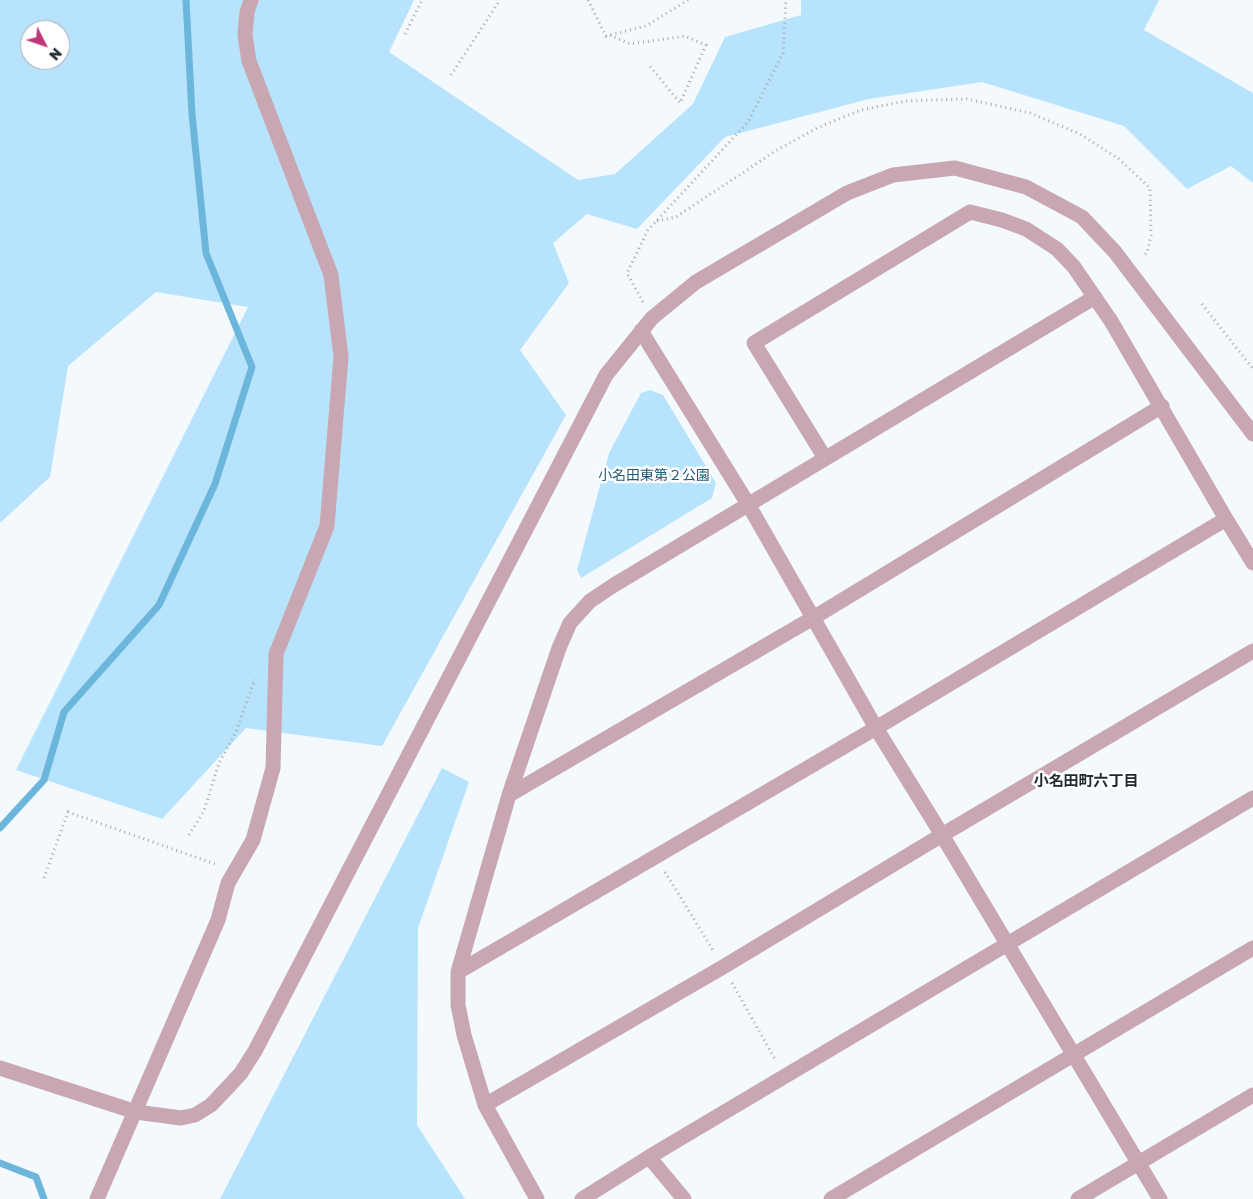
<!DOCTYPE html>
<meta charset="utf-8">
<style>
body{margin:0}
#map{position:relative;width:1253px;height:1199px;overflow:hidden;background:#f4f9fd;font-family:"Golos Text",sans-serif}
canvas{display:block}
.north{position:absolute;left:20px;top:20px;width:50px;height:50px;box-sizing:border-box;background:#fff;border:1px solid #a6aaad;border-radius:50%;rotate:131deg;font-size:14px;font-weight:700;line-height:20px;text-align:center;color:#202b32}
.north::after{content:'';display:block;margin:auto;width:18px;height:22px;background:#bd3779;clip-path:polygon(50% 0,100% 100%,50% 72%,0 100%)}
</style>
<div id="map">
<canvas width="1253" height="1199"></canvas>
<div class="north">N</div>
</div>
<script>
const ctx = document.querySelector('canvas').getContext('2d');
ctx.lineJoin = 'round';
function fill(path, color) {
  ctx.fillStyle = color;
  ctx.fill(path, 'evenodd');
}
function toPath(rows) {
  const path = new Path2D();
  for (const r of rows) {
    path.moveTo(r[0], r[1]);
    for (let i = 2; i < r.length; i += 2) path.lineTo(r[i], r[i + 1]);
  }
  return path;
}
function trace(path, color, width, dash) {
  ctx.strokeStyle = color;
  ctx.lineWidth = width;
  ctx.lineCap = dash ? 'butt' : 'round';
  ctx.setLineDash(dash || []);
  ctx.stroke(path);
}
function label(font, color, halo, rows, align = 'center') {
  ctx.font = font + ' "Golos Text","Noto Sans JP",sans-serif';
  ctx.lineWidth = 5;
  ctx.setLineDash([]);
  ctx.textBaseline = 'middle';
  ctx.strokeStyle = halo;
  ctx.fillStyle = color;
  for (const [text, x, y, turn = 0] of rows) {
    ctx.save();
    ctx.translate(x, y);
    ctx.rotate((+turn || 0) * Math.PI / 180);
    ctx.textAlign = isNaN(turn) ? turn : align;
    if (halo) ctx.strokeText(text, 0, 0);
    ctx.fillText(text, 0, 0);
    ctx.restore();
  }
}
fill(toPath([
 [0,0,414,0,389,52,578,180,615,174,693,104,725,37,801,15,801,0,1159,0,1144,30,1253,93,1253,183,1231,166,1187,189,1124,126,982,82,869,99,725,137,637,229,587,214,553,243,569,283,520,350,566,415,382,746,246,728,162,819,16,770,248,307,156,292,68,366,50,477,0,523],
 [30,30,60,30,60,60,30,60],
 [650,390,663,395,716,483,712,498,581,578,577,570,609,453,641,393],
 [442,768,469,782,418,928,417,1125,465,1199,220,1199]
]), '#b7e4fc');
trace(toPath([
 [0,828,44,780,64,712,159,605,215,484,252,367,206,253,192,114,186,0],
 [0,1163,36,1177,44,1199]
]), '#6cb6dc', 7);
trace(toPath([
 [588,0,606,36,646,26,688,0],
 [405,34,422,0],
 [610,35,630,44,685,36,706,45,680,103,649,65],
 [451,75,500,0],
 [657,221,676,217,777,150,819,127,861,110,906,101,967,99,1030,113,1080,134,1119,159,1150,188,1151,235,1147,253,1142,257],
 [643,302,627,273,648,230,748,122,783,53,786,0],
 [1202,304,1253,369],
 [189,835,204,811,219,763,236,732,255,679],
 [665,872,714,952],
 [44,878,68,812,218,865],
 [732,983,776,1061]
]), '#a2a9ae', 3, [1, 4]);
trace(toPath([
 [641,331,748,504,876,728,942,835,1160,1199],
 [825,458,754,343,970,212,1002,220,1026,229,1057,249,1074,267,1111,321,1226,519,1253,563],
 [509,795,813,618,1162,406],
 [458,972,876,728,1226,519],
 [485,1105,723,967,942,835,1253,651],
 [649,1157,684,1199],
 [97,1199,218,920,228,883,253,840,273,768,276,654,327,526,341,357,331,275,249,61,245,35,247,12,251,0],
 [537,1199,485,1105,464,1035,458,1005,458,972,509,795,559,648,570,623,590,601,614,585,1095,297],
 [582,1199,649,1157,1253,798],
 [831,1199,1253,948],
 [1078,1199,1253,1095]
]), '#c8a7b3', 15);
trace(toPath([
 [0,1068,136,1112,181,1118,195,1115,211,1105,230,1085,241,1073,255,1051,606,375,652,318,696,282,847,193,893,175,955,168,1026,187,1082,217,1115,252,1253,434]
]), '#c8a7b3', 15);
label('14px', '#215a75', '#fff', [
 ["小名田東第２公園",654,476]
]);
label('bold 15px', '#202b32', '#fff', [
 ["小名田町六丁目",1086,781]
]);
</script>
